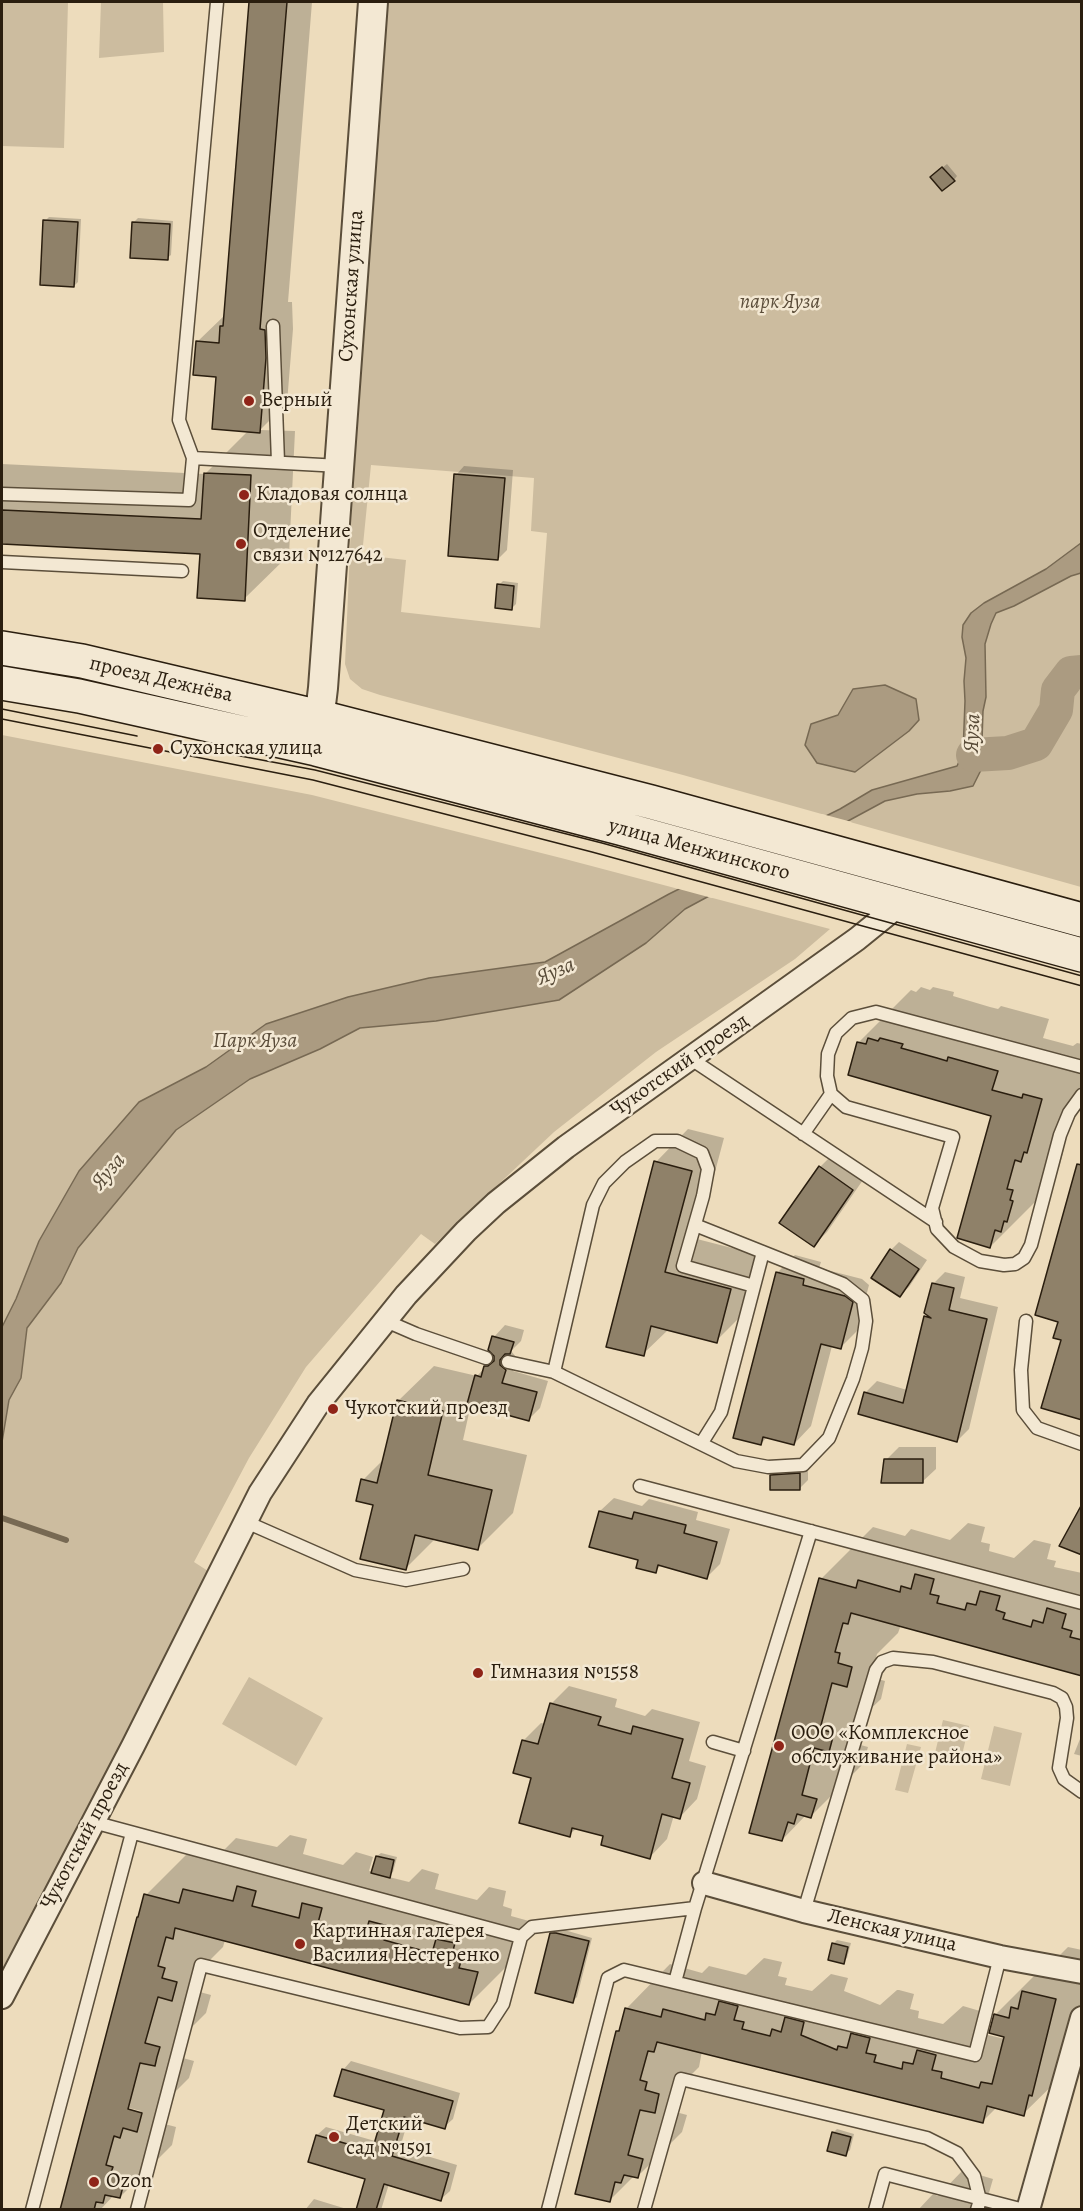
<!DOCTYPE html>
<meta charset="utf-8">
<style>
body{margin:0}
#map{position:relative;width:1083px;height:2211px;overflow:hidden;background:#eddcbc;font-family:Alegreya,serif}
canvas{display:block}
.frame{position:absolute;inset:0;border:3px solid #2a1e0f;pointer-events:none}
</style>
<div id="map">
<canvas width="1083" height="2211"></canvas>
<div class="frame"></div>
</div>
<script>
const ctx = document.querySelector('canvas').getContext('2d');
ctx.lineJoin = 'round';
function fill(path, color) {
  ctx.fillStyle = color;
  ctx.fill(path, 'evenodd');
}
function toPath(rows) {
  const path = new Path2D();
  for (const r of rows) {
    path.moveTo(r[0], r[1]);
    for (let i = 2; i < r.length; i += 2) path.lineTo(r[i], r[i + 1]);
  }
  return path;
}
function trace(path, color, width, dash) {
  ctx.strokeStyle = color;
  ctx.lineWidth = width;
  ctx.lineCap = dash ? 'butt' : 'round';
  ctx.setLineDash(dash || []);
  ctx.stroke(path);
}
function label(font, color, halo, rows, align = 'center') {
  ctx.font = font + ' Alegreya,serif';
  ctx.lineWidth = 5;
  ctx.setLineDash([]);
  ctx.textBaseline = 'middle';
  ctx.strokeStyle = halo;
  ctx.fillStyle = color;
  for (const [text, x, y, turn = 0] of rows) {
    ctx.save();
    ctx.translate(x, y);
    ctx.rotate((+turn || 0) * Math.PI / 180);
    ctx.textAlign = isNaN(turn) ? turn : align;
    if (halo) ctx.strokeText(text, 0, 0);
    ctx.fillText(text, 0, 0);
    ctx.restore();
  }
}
fill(toPath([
 [2,2,68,2,64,148,2,146],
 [101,2,163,2,164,52,99,58],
 [386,2,1081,2,1081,887,683,775,380,695,362,689,350,679,345,664,356,410],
 [371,465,534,478,531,531,547,533,540,628,401,612,406,560,362,555],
 [2,735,312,795,565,859,830,929,795,959,656,1052,554,1132,435,1244,421,1234,306,1367,249,1458,194,1562,208,1571,85,1818,2,1979],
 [249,1677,323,1718,296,1766,222,1724],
 [943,1720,969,1726,960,1763,934,1757],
 [994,1726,1022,1733,1010,1786,981,1779],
 [907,1744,921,1747,908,1793,895,1790]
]), '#ccbc9f');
const water = toPath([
 [1081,543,1081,573,1071,576,1014,606,996,613,991,624,985,644,986,697,983,711,981,770,973,786,950,791,917,794,885,801,685,909,646,943,559,1000,436,1021,360,1028,320,1049,250,1079,176,1130,78,1248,61,1283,27,1328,21,1378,9,1400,2,1442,2,1327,16,1299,39,1241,79,1171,139,1102,206,1067,266,1024,348,997,429,978,545,962,669,894,840,809,872,790,957,766,963,753,965,701,964,681,966,658,962,637,963,625,971,613,984,603,1046,569,1081,543],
 [885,685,916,699,919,720,909,731,855,772,817,763,805,745,811,724,838,715,853,689,885,685]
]);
fill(water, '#ab9b81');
trace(water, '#776953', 1.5);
fill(toPath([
 [822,814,852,822,712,898,675,888]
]), '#eddcbc');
fill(toPath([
 [251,2,312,2,288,302,292,302,293,329,287,403,260,430,295,431,289,555,244,599,201,552,2,542,2,464,205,474,249,430,197,342,226,314],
 [947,164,957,176,954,180,936,173],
 [49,217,81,219,78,282,74,286,45,221],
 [138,218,173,221,171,255,167,258,134,222],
 [464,466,513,470,507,550,498,559,456,475],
 [503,581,518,583,516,604,512,608,499,585],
 [921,987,930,990,933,987,954,992,953,996,990,1007,998,1009,1001,1006,1049,1019,1043,1038,1073,1046,1077,1043,1082,1044,1082,1088,1061,1148,1064,1149,1059,1168,1042,1195,990,1247,993,1115,859,1042,911,990,916,992],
 [688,1129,724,1138,697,1239,763,1256,749,1308,716,1341,669,1329,643,1354,656,1162],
 [833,1154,865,1177,827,1232,814,1245,820,1167],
 [899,1242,927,1260,909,1287,900,1295,891,1250],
 [795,1255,821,1262,819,1268,862,1279,869,1285,857,1331,840,1348,832,1346,811,1426,794,1444,767,1437,761,1444,778,1272],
 [945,1272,965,1277,960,1298,998,1307,969,1429,957,1441,865,1393,877,1381,907,1390,925,1317,928,1314,933,1284],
 [505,1325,524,1330,521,1341,511,1351,517,1358,513,1371,548,1381,540,1408,528,1420,471,1404,463,1440,527,1455,513,1513,478,1548,436,1538,406,1568,363,1480,385,1458,398,1401,434,1366,477,1376,496,1356,494,1337],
 [899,1447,936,1447,936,1469,922,1482,886,1460],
 [808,1466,808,1480,799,1489,772,1476,780,1467],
 [614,1498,642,1506,649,1499,698,1512,696,1520,730,1529,720,1564,707,1577,661,1565,655,1571,640,1559,591,1546,600,1511],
 [968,1523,985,1527,981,1542,990,1544,989,1551,1014,1558,1034,1540,1051,1544,1047,1559,1056,1561,1054,1567,1082,1573,1082,1675,901,1625,898,1633,877,1654,871,1677,885,1681,881,1699,859,1720,853,1743,868,1747,863,1764,811,1816,806,1815,782,1840,821,1579,873,1527,905,1536,911,1529,950,1540],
 [569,1686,617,1699,615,1707,645,1716,652,1709,700,1722,689,1761,706,1766,697,1799,680,1817,674,1815,667,1839,650,1857,605,1835,577,1828,569,1835,533,1777,523,1741,541,1723,546,1724,551,1704],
 [1082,1734,1082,1756,1074,1754],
 [290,1835,307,1839,303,1854,343,1865,356,1852,373,1857,369,1871,373,1872,377,1856,381,1853,397,1857,393,1872,389,1877,409,1882,422,1869,439,1874,435,1889,477,1900,489,1887,506,1891,503,1906,512,1909,511,1916,529,1921,521,1952,469,2004,225,1940,223,1947,202,1968,196,1991,211,1995,206,2013,185,2034,179,2057,194,2061,189,2078,158,2109,161,2123,176,2127,172,2145,120,2197,114,2195,100,2210,61,2210,146,1895,198,1843,224,1850,236,1838,277,1847],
 [121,2106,141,2111,139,2113,120,2108],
 [561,1929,592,1938,577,1997,573,2001,552,1934,556,1930],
 [837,1940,851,1943,847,1958,843,1962,833,1944],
 [1068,1947,1082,1950,1082,2028,1068,2070,1023,2114,997,2107,983,2121,702,2051,699,2067,678,2088,672,2111,687,2115,682,2132,638,2176,634,2176,610,2200,618,2031,621,2028,626,2009,670,1964,702,1973,709,1966,746,1975,764,1958,782,1962,778,1976,787,1978,785,1985,812,1991,831,1974,848,1978,844,1991,880,2005,897,1990,899,1990,914,1994,910,2009,919,2011,918,2018,943,2024,963,2006,980,2011,976,2025,986,2028,984,2034,1005,2039,1006,2035,995,2015,1040,1970,1044,1971],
 [351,2061,460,2093,453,2119,444,2127,409,2117,400,2148,457,2165,450,2191,441,2199,389,2184,381,2210,357,2210,367,2178,310,2161,317,2135,326,2127,375,2141,386,2109,343,2070],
 [837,2129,854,2134,850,2150,846,2154,833,2133],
 [963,2170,993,2179,984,2210,918,2210,933,2194,938,2196],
 [314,2199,350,2210,305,2210]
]), '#0003');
trace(toPath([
 [2,1518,66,1540]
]), '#776953', 6);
trace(toPath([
 [973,755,1008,753,1036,744,1056,710,1058,690,1071,673,1082,672]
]), '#ab9b81', 34);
const building = toPath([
 [249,2,287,2,260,329,265,330,266,358,260,433,212,429,216,377,193,375,196,341,219,343,220,326,223,326,249,2],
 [942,167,955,181,942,191,930,177,942,167],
 [43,220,78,222,74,287,40,285,43,220],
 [132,222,170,224,168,260,130,258,132,222],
 [204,473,251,475,245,601,197,598,200,554,2,544,2,510,201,519,204,473],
 [454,474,505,478,498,560,448,556,454,474],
 [497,584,514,586,512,610,495,608,497,584],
 [868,1038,878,1041,880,1038,903,1044,901,1048,937,1058,947,1061,948,1057,998,1071,992,1090,1022,1098,1023,1094,1042,1099,1027,1153,1024,1152,1021,1162,1015,1160,1007,1189,1013,1190,1010,1200,1013,1201,1007,1222,1004,1221,1001,1232,995,1230,990,1248,957,1238,991,1116,848,1075,857,1042,866,1044,868,1038],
 [654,1161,692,1171,665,1272,731,1289,717,1343,651,1326,644,1356,606,1347,654,1161],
 [1077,1164,1082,1165,1082,1420,1041,1408,1061,1340,1053,1338,1058,1322,1035,1315,1077,1164],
 [819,1166,853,1190,814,1247,779,1223,819,1166],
 [890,1249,919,1269,900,1297,871,1278,890,1249],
 [776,1272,804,1279,803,1285,845,1296,853,1302,841,1349,821,1344,794,1445,763,1437,761,1445,733,1438,776,1272],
 [932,1283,954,1288,949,1310,987,1319,957,1442,858,1414,864,1392,903,1403,924,1316,931,1318,924,1313,932,1283],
 [492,1336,514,1342,510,1354,505,1354,500,1360,500,1365,506,1370,502,1383,537,1392,529,1421,467,1404,475,1375,481,1377,484,1366,488,1366,494,1361,494,1356,488,1350,492,1336],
 [397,1400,443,1411,428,1475,492,1490,478,1550,415,1535,406,1570,360,1559,373,1505,356,1501,361,1479,377,1483,397,1400],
 [884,1459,923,1459,923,1483,881,1483,884,1459],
 [800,1473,800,1490,770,1490,770,1475,800,1473],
 [1082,1504,1082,1555,1059,1546,1082,1504],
 [599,1511,632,1519,634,1512,686,1525,684,1533,717,1542,707,1579,658,1565,656,1573,636,1568,638,1560,589,1547,599,1511],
 [915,1574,934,1579,930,1594,939,1596,937,1603,965,1610,967,1603,976,1605,980,1591,1000,1596,996,1610,1005,1613,1003,1619,1031,1627,1033,1620,1043,1623,1047,1608,1066,1614,1062,1628,1072,1631,1070,1637,1082,1640,1082,1676,851,1613,848,1624,843,1623,835,1652,840,1653,838,1663,852,1667,847,1687,832,1683,820,1729,834,1733,829,1752,814,1748,802,1795,817,1799,811,1818,797,1814,794,1824,788,1822,782,1841,749,1833,819,1578,856,1588,858,1580,900,1592,901,1586,911,1589,915,1574],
 [550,1703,601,1717,598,1725,631,1734,633,1726,683,1739,672,1778,690,1783,680,1819,662,1814,650,1859,601,1845,603,1836,572,1828,570,1837,519,1823,531,1778,513,1773,522,1740,538,1744,550,1703],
 [376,1856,394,1860,390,1878,371,1873,376,1856],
 [237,1886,256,1891,252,1906,299,1918,302,1903,322,1908,318,1923,354,1933,365,1936,369,1921,388,1926,384,1940,409,1947,432,1953,436,1939,455,1943,451,1958,461,1961,459,1968,478,1972,469,2005,175,1928,173,1939,166,1937,158,1966,165,1968,162,1978,177,1982,172,2001,158,1997,145,2043,160,2047,157,2057,155,2066,140,2063,128,2109,142,2113,137,2132,123,2128,120,2138,114,2136,106,2165,113,2167,110,2175,125,2179,120,2198,105,2195,103,2203,96,2202,94,2210,60,2210,137,1917,138,1917,144,1894,179,1903,183,1889,233,1901,237,1886],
 [550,1933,556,1933,589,1941,573,2003,535,1993,550,1933],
 [832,1943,848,1947,844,1964,828,1960,832,1943],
 [1022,1991,1056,1999,1032,2096,1029,2095,1024,2116,987,2106,983,2123,657,2042,654,2052,648,2051,640,2080,647,2082,645,2090,659,2094,655,2113,640,2110,628,2155,643,2159,638,2178,624,2175,621,2183,615,2182,610,2202,575,2194,616,2031,619,2031,625,2008,661,2017,663,2009,705,2020,706,2013,715,2015,719,2001,738,2006,734,2020,744,2022,742,2029,770,2036,772,2029,781,2032,785,2017,804,2022,801,2035,837,2050,838,2046,847,2048,851,2033,854,2034,870,2038,866,2053,876,2055,874,2062,902,2069,903,2062,913,2064,917,2050,936,2055,932,2070,942,2072,941,2078,979,2088,981,2082,992,2084,1004,2037,989,2033,994,2014,1009,2018,1011,2007,1018,2009,1022,1991],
 [342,2069,453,2101,445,2129,404,2117,392,2156,449,2173,441,2201,384,2184,376,2210,356,2210,365,2179,308,2162,316,2135,372,2151,384,2110,334,2096,342,2069],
 [832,2132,851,2137,846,2156,827,2151,832,2132]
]);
fill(building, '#8f8169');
trace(building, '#2a1e0f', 1.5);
const service = toPath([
 [273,326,278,462],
 [193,458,179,420,217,2],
 [2,494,189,500,193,458,340,466],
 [2,562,182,571],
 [691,1059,936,1222],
 [1082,1067,876,1012,852,1018,836,1033,828,1054,827,1076,831,1094,846,1107,953,1137,932,1208,937,1229,954,1247,980,1261,1004,1265,1015,1264,1024,1258,1031,1245,1060,1135,1069,1113,1082,1095],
 [803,1134,831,1094],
 [386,1321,416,1334,486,1358],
 [1026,1321,1021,1370,1023,1410,1037,1428,1082,1444],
 [508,1362,554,1372,736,1461,768,1467,803,1465,829,1438,853,1379,862,1348,866,1321,863,1300,843,1284,695,1225],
 [554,1372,593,1205,604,1183,625,1162,655,1141,677,1141,702,1153,708,1169,703,1196,683,1266,754,1286],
 [701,1444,721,1412,763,1252],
 [640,1486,1082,1603],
 [246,1522,355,1570,406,1580,463,1569],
 [713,1742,744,1751],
 [93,1822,521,1937],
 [804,1911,876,1670,882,1662,893,1658,933,1662,1053,1693,1062,1698,1066,1707,1067,1718,1059,1768,1064,1779,1082,1792],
 [675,1982,695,1908,811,1531],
 [32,2210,132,1833],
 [137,2210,201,1965,460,2028,488,2027,503,2004,521,1937,532,1927,695,1908],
 [548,2210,608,1978,624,1970,975,2055,1000,1957],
 [644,2210,681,2079,927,2138,957,2153,974,2176,980,2200,977,2210],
 [875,2210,885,2174,1024,2210]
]);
const minor = toPath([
 [704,1883,804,1911,1000,1957,1082,1972],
 [2,1997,133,1746,260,1493,318,1404,406,1295,466,1231,496,1203,566,1147,857,939,899,905],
 [1028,2210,1082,2018]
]);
const tertiary = toPath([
 [317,738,323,688,373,2]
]);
const secondary = toPath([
 [2,648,82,661,320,717,651,802,1082,920],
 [2,683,79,696,316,749,620,828,1082,955]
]);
trace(service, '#5b4e3a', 15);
trace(minor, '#5b4e3a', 26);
trace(tertiary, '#5b4e3a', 32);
trace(secondary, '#2a1e0f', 36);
trace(service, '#f3e8d3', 12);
trace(minor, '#f3e8d3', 22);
trace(tertiary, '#f3e8d3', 28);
trace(secondary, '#f3e8d3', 33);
trace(toPath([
 [2,709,137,736],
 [2,719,313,780,592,852,1082,986],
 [187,746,315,770,602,843,1082,976]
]), '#2a1e0f', 1.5);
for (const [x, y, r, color] of [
 [249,401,6,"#8f2418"],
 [244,495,6,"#8f2418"],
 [241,544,6,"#8f2418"],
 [158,749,6,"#8f2418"],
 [333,1409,6,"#8f2418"],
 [478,1673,6,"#8f2418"],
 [779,1746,6,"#8f2418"],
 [300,1944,6,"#8f2418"],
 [334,2137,6,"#8f2418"],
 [94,2182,6,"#8f2418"]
]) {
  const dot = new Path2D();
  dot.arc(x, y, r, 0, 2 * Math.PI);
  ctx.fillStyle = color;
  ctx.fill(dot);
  trace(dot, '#f3e8d3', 2);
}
label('21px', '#2a1e0f', '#f3e8d3', [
 ["Сухонская улица",352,286,-86],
 ["проезд Дежнёва",161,680,13],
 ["улица Менжинского",699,850,15],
 ["Чукотский проезд",680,1066,-35],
 ["Чукотский проезд",85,1836,-62],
 ["Ленская улица",892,1931,13]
]);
label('italic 21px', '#5b4d3a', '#f3e8d3', [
 ["парк Яуза",780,303],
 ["Парк Яуза",255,1042]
]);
label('21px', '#2a1e0f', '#f3e8d3', [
 ["Верный",261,401],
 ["Кладовая солнца",256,495],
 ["Отделение",253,532],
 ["связи №127642",253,556],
 ["Сухонская улица",170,749],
 ["Чукотский проезд",345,1409],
 ["Гимназия №1558",490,1673],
 ["ООО «Комплексное",791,1734],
 ["обслуживание района»",791,1758],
 ["Картинная галерея",312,1932],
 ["Василия Нестеренко",312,1956],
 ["Детский",346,2125],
 ["сад №1591",346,2149],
 ["Ozon",106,2182]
], 'left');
label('italic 22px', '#574a37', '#f3e8d3', [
 ["Яуза",973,733,-87],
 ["Яуза",556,972,-23],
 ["Яуза",109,1172,-50]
]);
</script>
